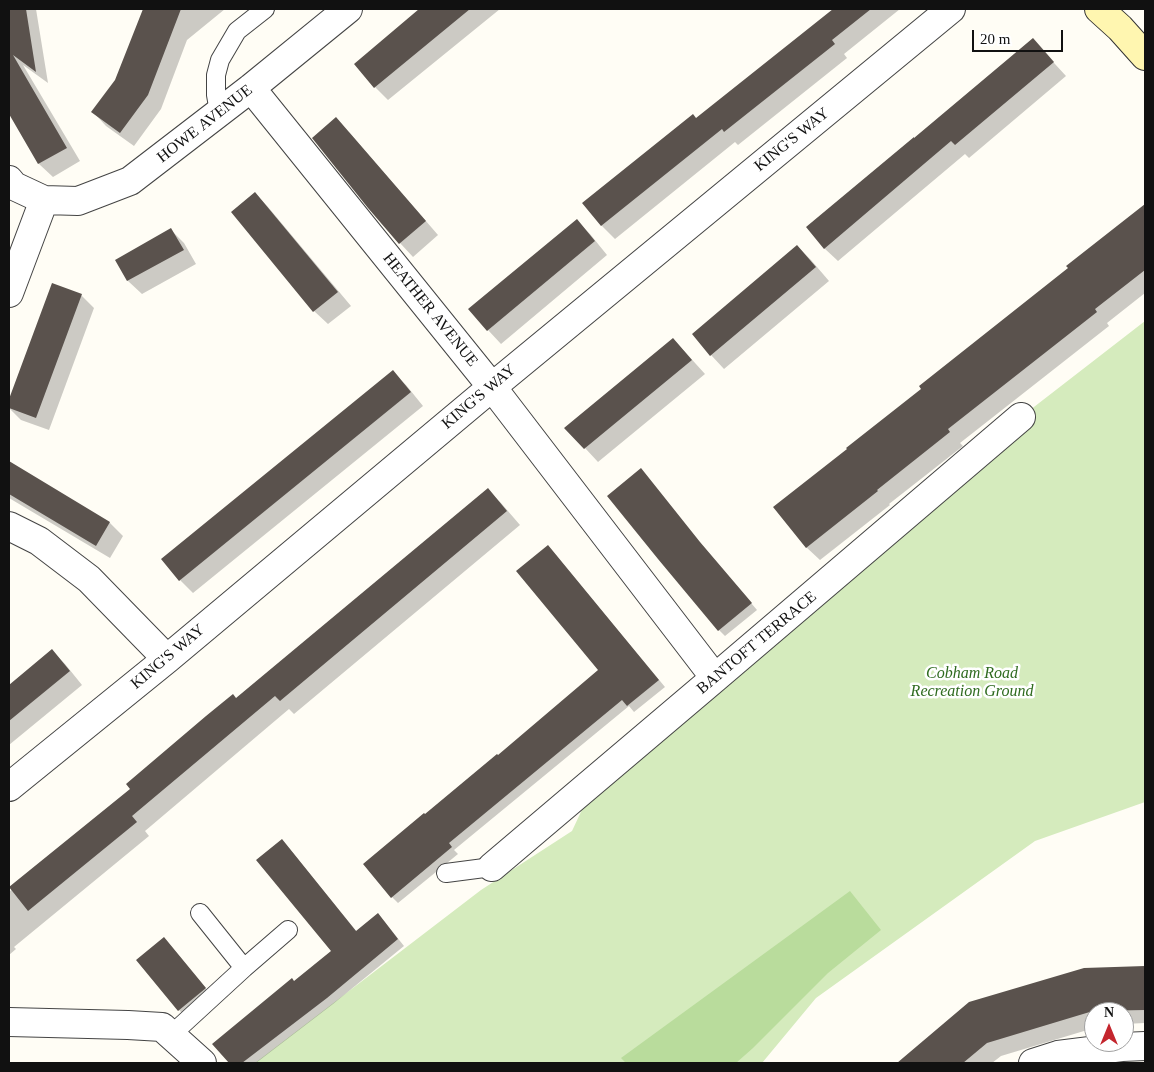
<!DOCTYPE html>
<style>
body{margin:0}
#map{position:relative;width:1154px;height:1072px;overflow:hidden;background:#fffdf5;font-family:"Times New Roman",serif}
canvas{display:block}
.frame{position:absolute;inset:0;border:10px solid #111;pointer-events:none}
.north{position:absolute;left:1084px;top:1002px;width:50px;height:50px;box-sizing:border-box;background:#fff;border:1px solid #a0a0a0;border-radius:50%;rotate:0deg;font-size:14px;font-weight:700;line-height:20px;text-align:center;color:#111}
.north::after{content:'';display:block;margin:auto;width:18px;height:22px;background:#c4262e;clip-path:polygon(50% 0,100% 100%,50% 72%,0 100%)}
.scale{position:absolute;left:972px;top:30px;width:91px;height:22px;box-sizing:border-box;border:2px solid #111;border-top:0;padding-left:6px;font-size:15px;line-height:18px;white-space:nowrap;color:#111;-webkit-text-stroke:4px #fff;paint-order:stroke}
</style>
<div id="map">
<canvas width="1154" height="1072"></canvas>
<div class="frame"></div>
<div class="north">N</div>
<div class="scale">20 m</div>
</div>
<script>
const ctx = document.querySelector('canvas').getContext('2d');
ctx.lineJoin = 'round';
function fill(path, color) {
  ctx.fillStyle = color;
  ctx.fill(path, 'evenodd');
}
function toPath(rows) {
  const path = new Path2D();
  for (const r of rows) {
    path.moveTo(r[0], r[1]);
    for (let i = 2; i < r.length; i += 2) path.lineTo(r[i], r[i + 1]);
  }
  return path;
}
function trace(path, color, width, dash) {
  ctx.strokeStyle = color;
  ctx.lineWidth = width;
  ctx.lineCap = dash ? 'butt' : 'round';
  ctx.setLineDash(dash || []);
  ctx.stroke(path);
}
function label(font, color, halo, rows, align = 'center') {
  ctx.font = font + ' "Times New Roman",serif';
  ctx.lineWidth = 5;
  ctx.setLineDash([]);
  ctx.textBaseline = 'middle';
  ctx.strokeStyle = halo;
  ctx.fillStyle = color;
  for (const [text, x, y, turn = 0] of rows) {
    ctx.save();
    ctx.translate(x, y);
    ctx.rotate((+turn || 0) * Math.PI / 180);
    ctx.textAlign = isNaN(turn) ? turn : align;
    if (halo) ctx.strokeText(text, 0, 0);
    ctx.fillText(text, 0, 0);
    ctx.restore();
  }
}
fill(toPath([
 [1145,321,1145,802,1035,841,816,998,762,1063,255,1063,481,890,572,831,587,799,1021,417]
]), '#d5ebbd');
fill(toPath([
 [850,891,881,930,828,973,753,1048,736,1063,626,1063,621,1058]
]), '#b9dc9c');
fill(toPath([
 [9,9,36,9,48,83,23,65,80,161,53,177,39,164,9,111],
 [148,9,225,9,187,40,161,109,134,146,106,126,93,112,116,81,143,13],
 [421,9,500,9,388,100,375,87,355,64],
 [831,9,900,9,844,54,847,58,738,145,735,142,615,239,602,226,584,203,697,119,833,11],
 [1033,40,1066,76,969,158,965,154,838,261,824,248],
 [349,132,438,235,413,257,400,243,369,207],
 [255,193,268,207,351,306,328,324,314,311,232,212],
 [1138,211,1145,218,1145,293,1107,323,1109,326,960,443,963,446,889,504,890,505,820,560,806,547,923,389],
 [577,221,590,234,607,255,501,344,488,330],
 [171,230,184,243,196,264,142,294,128,281,117,260],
 [797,246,811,260,829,281,724,369,711,355,693,334],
 [53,285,81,295,94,308,49,430,21,420,9,408,9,402],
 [673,339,686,353,705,374,598,462,585,448],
 [392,372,406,385,423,406,193,593,180,580],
 [9,462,110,523,123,536,110,558,9,498],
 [488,490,501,503,520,525,294,714,289,709,145,831,149,836,14,947,16,949,9,955,9,892],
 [548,546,665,687,634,712,629,706,454,850,458,854,398,903,392,897,425,815,498,756,600,670],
 [706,550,757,610,725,636,719,630],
 [52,651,65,664,82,685,9,745,9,687],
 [288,847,357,932,384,921,404,946,333,1004,256,1063,230,1063,213,1044,295,983,333,952],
 [170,945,211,995,185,1016,179,1010],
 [1145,968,1145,1023,1124,1024,1124,1012,1094,1012,1094,1028,1001,1056,992,1063,899,1063,970,1003,1085,969]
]), '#0003');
fill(toPath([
 [9,9,26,9,36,72,13,55,67,148,38,164,9,114],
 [143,9,181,9,148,95,120,133,91,112,115,80],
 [419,9,470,9,374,88,354,64],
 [833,9,871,9,832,40,835,44,724,132,722,129,601,226,582,203,693,114,696,118],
 [1033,38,1054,62,955,145,951,141,824,249,806,227,914,137,914,138],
 [336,117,426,221,399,244,368,208,312,138],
 [255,192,338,292,313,312,231,212],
 [1145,204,1145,270,1095,309,1097,312,948,429,950,432,877,490,878,491,806,548,773,507,847,449,846,448,921,389,919,386,1068,268,1066,266],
 [577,219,595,241,487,331,468,309],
 [171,228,184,250,127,281,115,260],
 [797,245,816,267,710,356,692,334],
 [52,283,82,294,36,418,9,408,9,399],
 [673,338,692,360,584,449,564,428],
 [393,370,411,392,179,581,161,559],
 [9,461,110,522,96,546,9,494],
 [641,468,700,542,752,603,718,631,658,559,607,496],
 [488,488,507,511,280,701,275,696,132,816,137,822,28,911,9,887,130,789,126,784,206,716,233,694,236,698],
 [548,545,659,680,627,706,622,700,449,843,452,847,391,898,363,864,424,813,425,814,497,754,498,755,598,670,516,571],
 [52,649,70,671,9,721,9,685],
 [282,839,356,931,378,913,398,939,327,998,242,1063,229,1063,212,1044,292,978,294,981,331,951,256,860],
 [164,937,206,988,178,1011,136,960],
 [1145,966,1145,1010,1093,1011,987,1043,963,1063,897,1063,969,1002,1084,968]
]), '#5a524d');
const lane = toPath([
 [219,112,216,95,216,75,220,60,237,31,265,9],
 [446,873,492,867],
 [200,913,244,968],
 [171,1035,244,968,288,930]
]);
const street = toPath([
 [251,88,492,387,715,678],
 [9,180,14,186,44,200,78,201,130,181,251,88,348,9],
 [9,293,44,200],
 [9,526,39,541,89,579,167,659],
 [9,787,167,659,492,387,951,9],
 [492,867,715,678,1021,417],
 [9,1022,128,1025,162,1027,202,1063],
 [1033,1063,1058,1055,1122,1047,1145,1046]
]);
const secondary = toPath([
 [1099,9,1120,28,1145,56]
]);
trace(lane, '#444', 20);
trace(street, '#444', 30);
trace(secondary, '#333', 30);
trace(lane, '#fff', 18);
trace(street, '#fff', 28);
trace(secondary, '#fff6b0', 28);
label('16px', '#111', '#fff', [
 ["HOWE AVENUE",205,124,-38],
 ["KING'S WAY",792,140,-39],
 ["HEATHER AVENUE",430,310,51],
 ["KING'S WAY",479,397,-40],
 ["BANTOFT TERRACE",757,643,-40],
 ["KING'S WAY",168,657,-40]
]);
label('italic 16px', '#2f6b1f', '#fff', [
 ["Cobham Road",972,674],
 ["Recreation Ground",972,692]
]);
</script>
